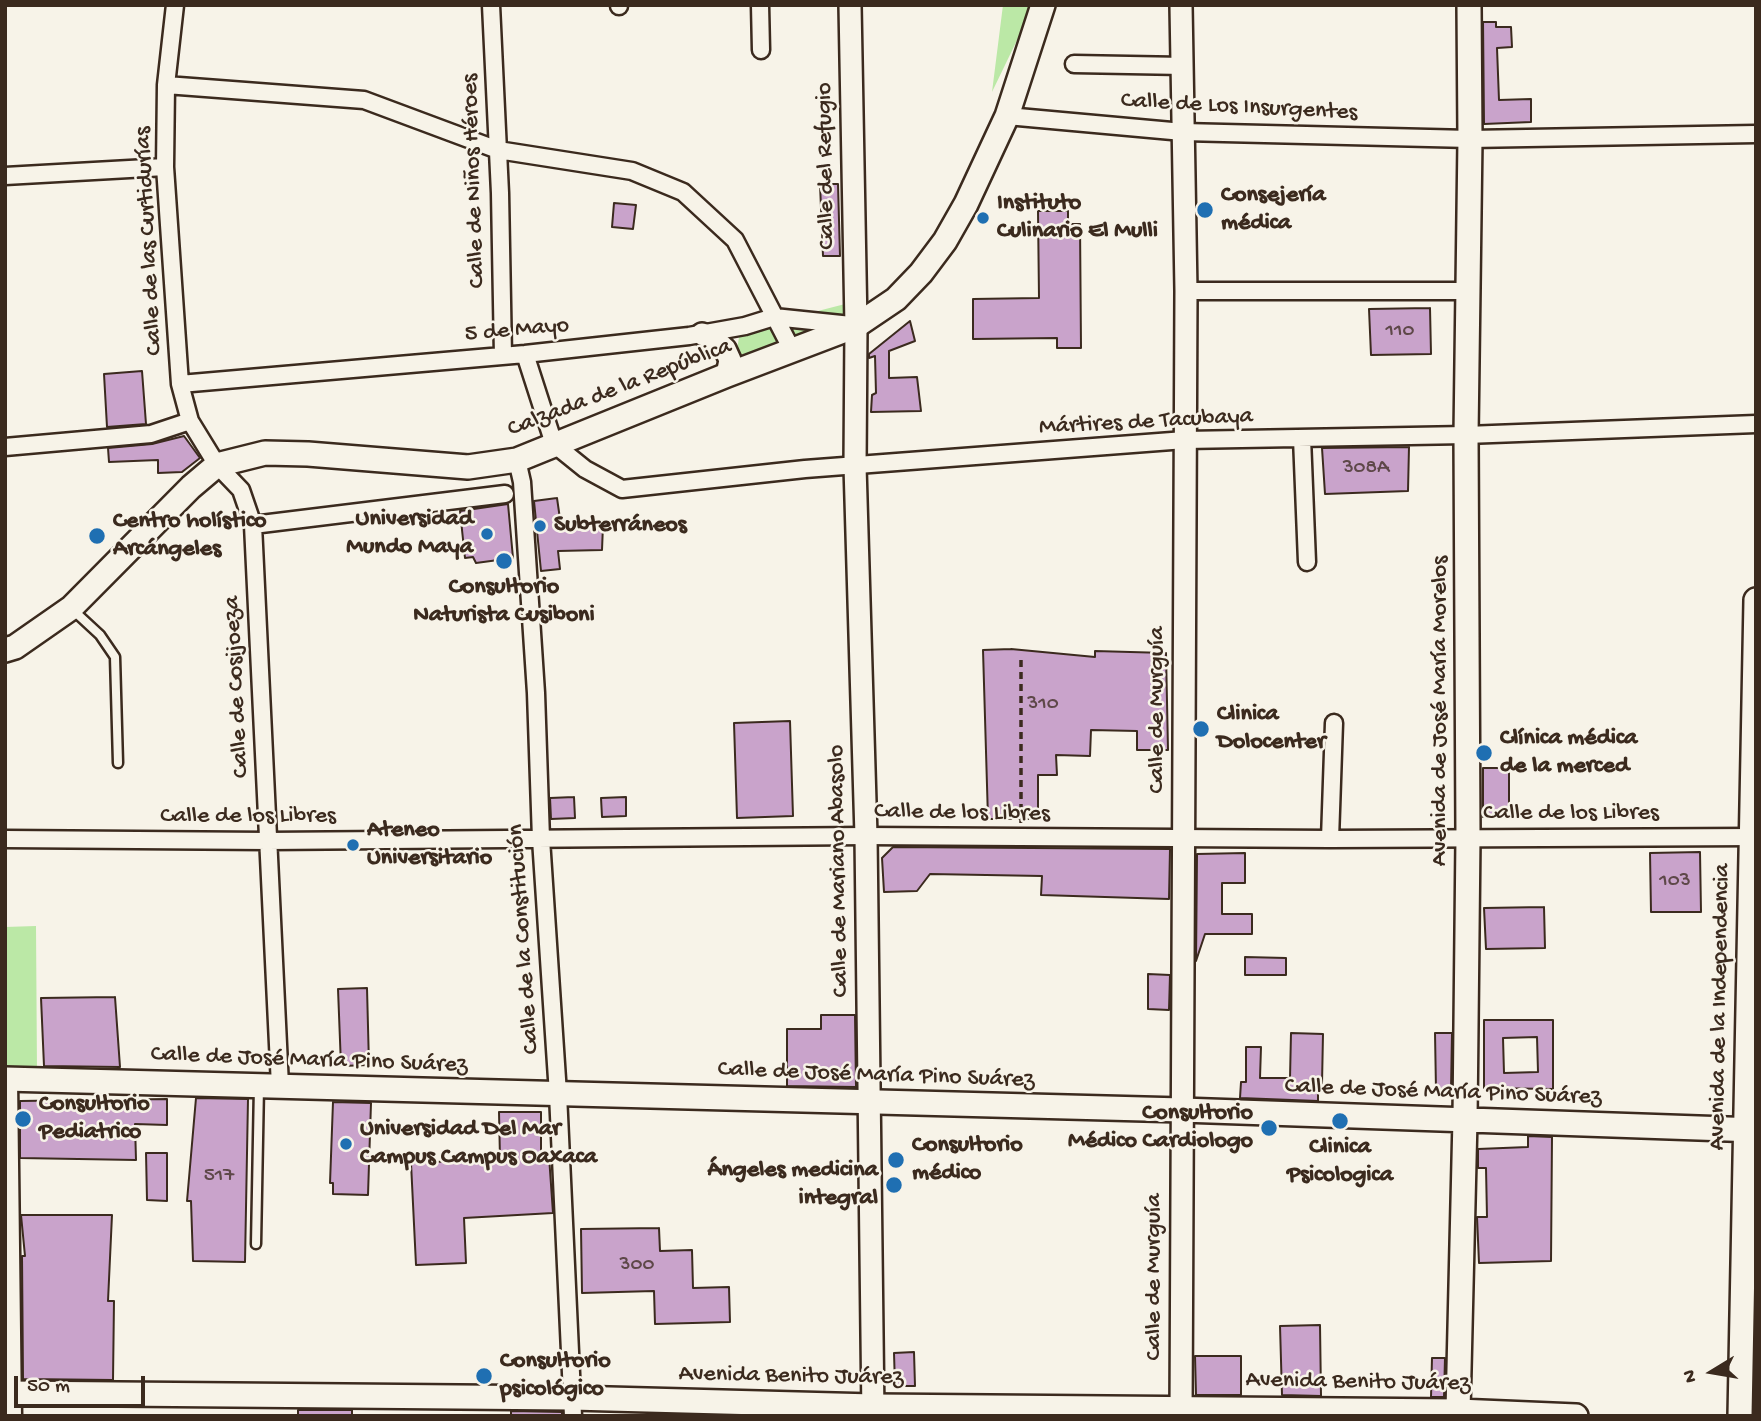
<!DOCTYPE html>
<meta charset="utf-8">
<style>
body{margin:0}
#map{position:relative;width:1761px;height:1421px;overflow:hidden;background:#f7f3e8;font-family:"Gochi Hand",sans-serif}
canvas{display:block}
.frame{position:absolute;inset:0;border:7px solid #3b2a1e;pointer-events:none}
.north{position:absolute;left:1677px;top:1337px;width:70px;height:70px;-webkit-text-stroke:5px #f7f3e8;paint-order:stroke;rotate:259deg;font-size:19px;font-weight:700;line-height:28px;text-align:center;color:#3b2a1e}
.north::after{content:'';display:block;margin:auto;width:24px;height:32px;background:#3b2a1e;clip-path:polygon(50% 0,100% 100%,50% 72%,0 100%)}
.scale{position:absolute;left:14px;top:1376px;width:131px;height:32px;box-sizing:border-box;border:4px solid #3b2a1e;border-top:0;padding-left:9px;font-size:21px;line-height:24px;white-space:nowrap;color:#3b2a1e;-webkit-text-stroke:5px #f7f3e8;paint-order:stroke}
</style>
<div id="map">
<canvas width="1761" height="1421"></canvas>
<div class="frame"></div>
<div class="north">N</div>
<div class="scale">50 m</div>
</div>
<script>
const ctx = document.querySelector('canvas').getContext('2d');
ctx.lineJoin = 'round';
function fill(path, color) {
  ctx.fillStyle = color;
  ctx.fill(path, 'evenodd');
}
function toPath(rows) {
  const path = new Path2D();
  for (const r of rows) {
    path.moveTo(r[0], r[1]);
    for (let i = 2; i < r.length; i += 2) path.lineTo(r[i], r[i + 1]);
  }
  return path;
}
function trace(path, color, width, dash) {
  ctx.strokeStyle = color;
  ctx.lineWidth = width;
  ctx.lineCap = dash ? 'butt' : 'round';
  ctx.setLineDash(dash || []);
  ctx.stroke(path);
}
function label(font, color, halo, rows, align = 'center') {
  ctx.font = font + ' "Gochi Hand",sans-serif';
  ctx.lineWidth = 5;
  ctx.setLineDash([]);
  ctx.textBaseline = 'middle';
  ctx.strokeStyle = halo;
  ctx.fillStyle = color;
  for (const [text, x, y, turn = 0] of rows) {
    ctx.save();
    ctx.translate(x, y);
    ctx.rotate((+turn || 0) * Math.PI / 180);
    ctx.textAlign = isNaN(turn) ? turn : align;
    if (halo) ctx.strokeText(text, 0, 0);
    ctx.fillText(text, 0, 0);
    ctx.restore();
  }
}
fill(toPath([
 [1003,5,1034,5,992,92],
 [849,303,854,325,736,356,740,331],
 [36,926,37,1072,5,1071,5,927]
]), '#bbe8a6');
const building = toPath([
 [1483,22,1496,22,1496,27,1511,27,1512,47,1497,48,1499,100,1531,99,1531,122,1484,124,1483,22],
 [820,184,838,184,840,256,823,256,820,184],
 [614,203,636,205,633,229,612,227,614,203],
 [1038,211,1068,211,1068,224,1080,224,1081,348,1057,348,1057,338,973,339,973,299,1039,298,1038,211],
 [1430,308,1431,354,1371,355,1369,309,1430,308],
 [910,321,915,341,889,351,889,378,917,377,921,411,871,412,872,395,876,393,875,356,869,358,869,354,910,321],
 [142,371,146,424,107,427,104,374,142,371],
 [184,436,200,458,182,472,158,473,158,460,109,462,108,448,152,444,184,436],
 [1409,447,1408,491,1325,494,1322,448,1409,447],
 [557,498,561,526,603,525,602,550,558,551,560,569,541,571,534,501,557,498],
 [508,504,513,558,476,563,473,557,465,558,460,511,508,504],
 [1011,649,1095,657,1095,651,1166,653,1168,750,1137,750,1137,731,1091,730,1090,756,1056,755,1057,775,1038,775,1038,819,988,819,983,650,1011,649],
 [790,721,793,816,737,818,734,723,790,721],
 [1483,768,1509,768,1509,817,1483,817,1483,768],
 [574,797,575,818,551,819,550,798,574,797],
 [626,797,626,816,602,817,601,798,626,797],
 [893,847,1170,849,1169,899,1041,895,1042,876,930,874,917,891,884,892,882,858,893,847],
 [1700,852,1701,912,1651,912,1650,853,1700,852],
 [1245,853,1245,883,1222,883,1222,914,1252,914,1252,934,1205,934,1196,961,1197,854,1245,853],
 [1544,907,1545,948,1486,949,1484,908,1544,907],
 [1245,957,1286,958,1286,975,1245,975,1245,957],
 [1148,974,1170,975,1169,1010,1148,1009,1148,974],
 [367,988,369,1065,341,1066,338,989,367,988],
 [115,997,120,1067,44,1066,41,998,115,997],
 [821,1015,855,1015,856,1087,787,1086,787,1029,821,1029,821,1015],
 [1484,1020,1553,1020,1553,1089,1484,1088,1484,1020],
 [1537,1037,1538,1072,1504,1073,1503,1038,1537,1037],
 [1291,1033,1323,1034,1322,1084,1318,1084,1318,1101,1240,1098,1241,1082,1246,1082,1246,1047,1261,1047,1260,1078,1290,1078,1291,1033],
 [1435,1033,1452,1033,1451,1090,1436,1090,1435,1033],
 [196,1098,248,1099,245,1262,193,1261,191,1201,187,1201,196,1098],
 [167,1099,167,1125,135,1124,136,1160,20,1158,20,1101,167,1099],
 [333,1102,371,1103,368,1195,333,1194,333,1183,330,1183,333,1102],
 [499,1112,541,1112,541,1156,549,1156,553,1213,464,1218,466,1263,416,1265,411,1163,500,1159,499,1112],
 [1528,1136,1552,1137,1551,1261,1479,1263,1477,1217,1487,1217,1486,1168,1478,1168,1478,1149,1528,1147,1528,1136],
 [146,1153,167,1153,167,1201,147,1200,146,1153],
 [21,1215,112,1215,108,1301,114,1301,113,1380,23,1379,22,1256,25,1256,21,1215],
 [659,1228,660,1251,692,1250,693,1288,729,1287,730,1322,655,1324,654,1291,582,1293,581,1229,659,1228],
 [1320,1325,1321,1396,1282,1395,1280,1326,1320,1325],
 [914,1352,915,1386,895,1386,894,1353,914,1352],
 [1195,1356,1241,1356,1241,1395,1196,1395,1195,1356],
 [1432,1358,1445,1358,1444,1397,1431,1397,1432,1358],
 [298,1410,352,1410,352,1416,298,1416,298,1410],
 [511,1411,562,1412,562,1416,511,1416,511,1411]
]);
fill(building, '#c9a3cb');
trace(building, '#3b2a1e', 2);
const service = toPath([
 [73,610,100,635,115,657,118,763],
 [256,1244,259,1086]
]);
const minor = toPath([
 [175,5,166,85,165,167,180,384,190,421,217,465,241,490,253,525,280,1086],
 [491,5,500,193,503,356],
 [619,5,619,6],
 [760,5,761,50],
 [1074,64,1184,66],
 [166,85,364,100,498,150,632,171,683,192,735,240,792,350],
 [1007,116,1183,132,1470,139,1756,134],
 [5,176,165,167],
 [1186,291,1469,291],
 [525,354,554,444,585,469,622,489,805,469,1185,440,1466,435,1756,424],
 [180,384,525,354,689,336,745,326,774,317,851,325],
 [1302,438,1307,562],
 [5,447,151,434,190,421],
 [517,460,522,482,536,693,541,839,558,1094,573,1416],
 [253,525,505,494],
 [5,839,268,841,866,836,1330,839,1756,837],
 [1330,839,1334,723],
 [9,1079,13,1416]
]);
const tertiary = toPath([
 [850,5,856,326,855,466,866,836,873,1416],
 [702,334,714,339,725,349,730,360,727,375],
 [1181,1416,1186,291,1181,5]
]);
const secondary = toPath([
 [5,650,15,647,71,608,191,487,217,465,265,453,308,454,468,467,517,460,727,375,856,326,896,299,921,273,945,241,966,204,1007,116,1043,5],
 [5,1079,1182,1110,1756,1130],
 [5,1393,572,1398,873,1406,1458,1411,1576,1416],
 [1458,1411,1465,1119,1468,837,1466,435,1470,139,1469,5],
 [1740,1416,1756,600]
]);
trace(service, '#3b2a1e', 13);
trace(minor, '#3b2a1e', 21);
trace(tertiary, '#3b2a1e', 26);
trace(secondary, '#3b2a1e', 28);
trace(toPath([
 [1021,823,1021,657]
]), '#3b2a1e', 3.5, [7, 5]);
trace(service, '#f7f3e8', 8);
trace(minor, '#f7f3e8', 16);
trace(tertiary, '#f7f3e8', 21);
trace(secondary, '#f7f3e8', 23);
for (const [x, y, r, color] of [
 [1205,210,9,"#1f6fb2"],
 [983,218,7,"#1f6fb2"],
 [540,526,7,"#1f6fb2"],
 [487,534,7,"#1f6fb2"],
 [97,536,9,"#1f6fb2"],
 [504,561,9,"#1f6fb2"],
 [1201,729,9,"#1f6fb2"],
 [1484,753,9,"#1f6fb2"],
 [353,845,7,"#1f6fb2"],
 [23,1119,9,"#1f6fb2"],
 [1340,1121,9,"#1f6fb2"],
 [1269,1128,9,"#1f6fb2"],
 [346,1144,7,"#1f6fb2"],
 [896,1160,9,"#1f6fb2"],
 [894,1185,9,"#1f6fb2"],
 [484,1376,9,"#1f6fb2"]
]) {
  const dot = new Path2D();
  dot.arc(x, y, r, 0, 2 * Math.PI);
  ctx.fillStyle = color;
  ctx.fill(dot);
  trace(dot, '#f7f3e8', 2.5);
}
label('21px', '#5e4849', null, [
 ["110",1400,332],
 ["308A",1366,469],
 ["310",1043,705],
 ["103",1675,882],
 ["517",219,1177],
 ["300",637,1266]
]);
label('24px', '#3b2a1e', '#f7f3e8', [
 ["Calle de Los Insurgentes",1239,108,3],
 ["Calle del Refugio",827,166,-91],
 ["Calle de Niños Héroes",475,181,-92],
 ["Calle de las Curtidurías",150,241,-93],
 ["5 de Mayo",517,331,-5],
 ["Calzada de la República",620,389,-21],
 ["Mártires de Tacubaya",1146,423,-3],
 ["Calle de Cosijoeza",238,687,-93],
 ["Calle de Murguía",1158,710,-90],
 ["Avenida de José María Morelos",1441,711,-90],
 ["Calle de los Libres",962,814,1],
 ["Calle de los Libres",1571,814],
 ["Calle de los Libres",248,817],
 ["Calle de Mariano Abasolo",840,871,-91],
 ["Calle de la Constitución",525,939,-94],
 ["Avenida de la Independencia",1721,1007,-89],
 ["Calle de José María Pino Suárez",309,1061,2],
 ["Calle de José María Pino Suárez",876,1076,2],
 ["Calle de José María Pino Suárez",1443,1093,2],
 ["Calle de Murguía",1155,1277,-90],
 ["Avenida Benito Juárez",791,1377,1],
 ["Avenida Benito Juárez",1358,1383,1]
]);
label('bold 24px', '#3b2a1e', '#f7f3e8', [
 ["Consejería",1221,196],
 ["médica",1221,224],
 ["Instituto",997,204],
 ["Culinario El Mulli",997,232],
 ["Universidad",473,520,"right"],
 ["Mundo Maya",473,548,"right"],
 ["Centro holístico",113,522],
 ["Arcángeles",113,550],
 ["Subterráneos",554,526],
 ["Consultorio",504,588,"center"],
 ["Naturista Cusiboni",504,616,"center"],
 ["Clinica",1217,715],
 ["Dolocenter",1217,743],
 ["Clínica médica",1500,739],
 ["de la merced",1500,767],
 ["Ateneo",367,831],
 ["Universitario",367,859],
 ["Consultorio",39,1105],
 ["Pediatrico",39,1133],
 ["Consultorio",1253,1114,"right"],
 ["Médico Cardiologo",1253,1142,"right"],
 ["Universidad Del Mar",360,1130],
 ["Campus Campus Oaxaca",360,1158],
 ["Consultorio",912,1146],
 ["médico",912,1174],
 ["Clinica",1340,1148,"center"],
 ["Psicologica",1340,1176,"center"],
 ["Ángeles medicina",878,1171,"right"],
 ["integral",878,1199,"right"],
 ["Consultorio",500,1362],
 ["psicológico",500,1390]
], 'left');
</script>
